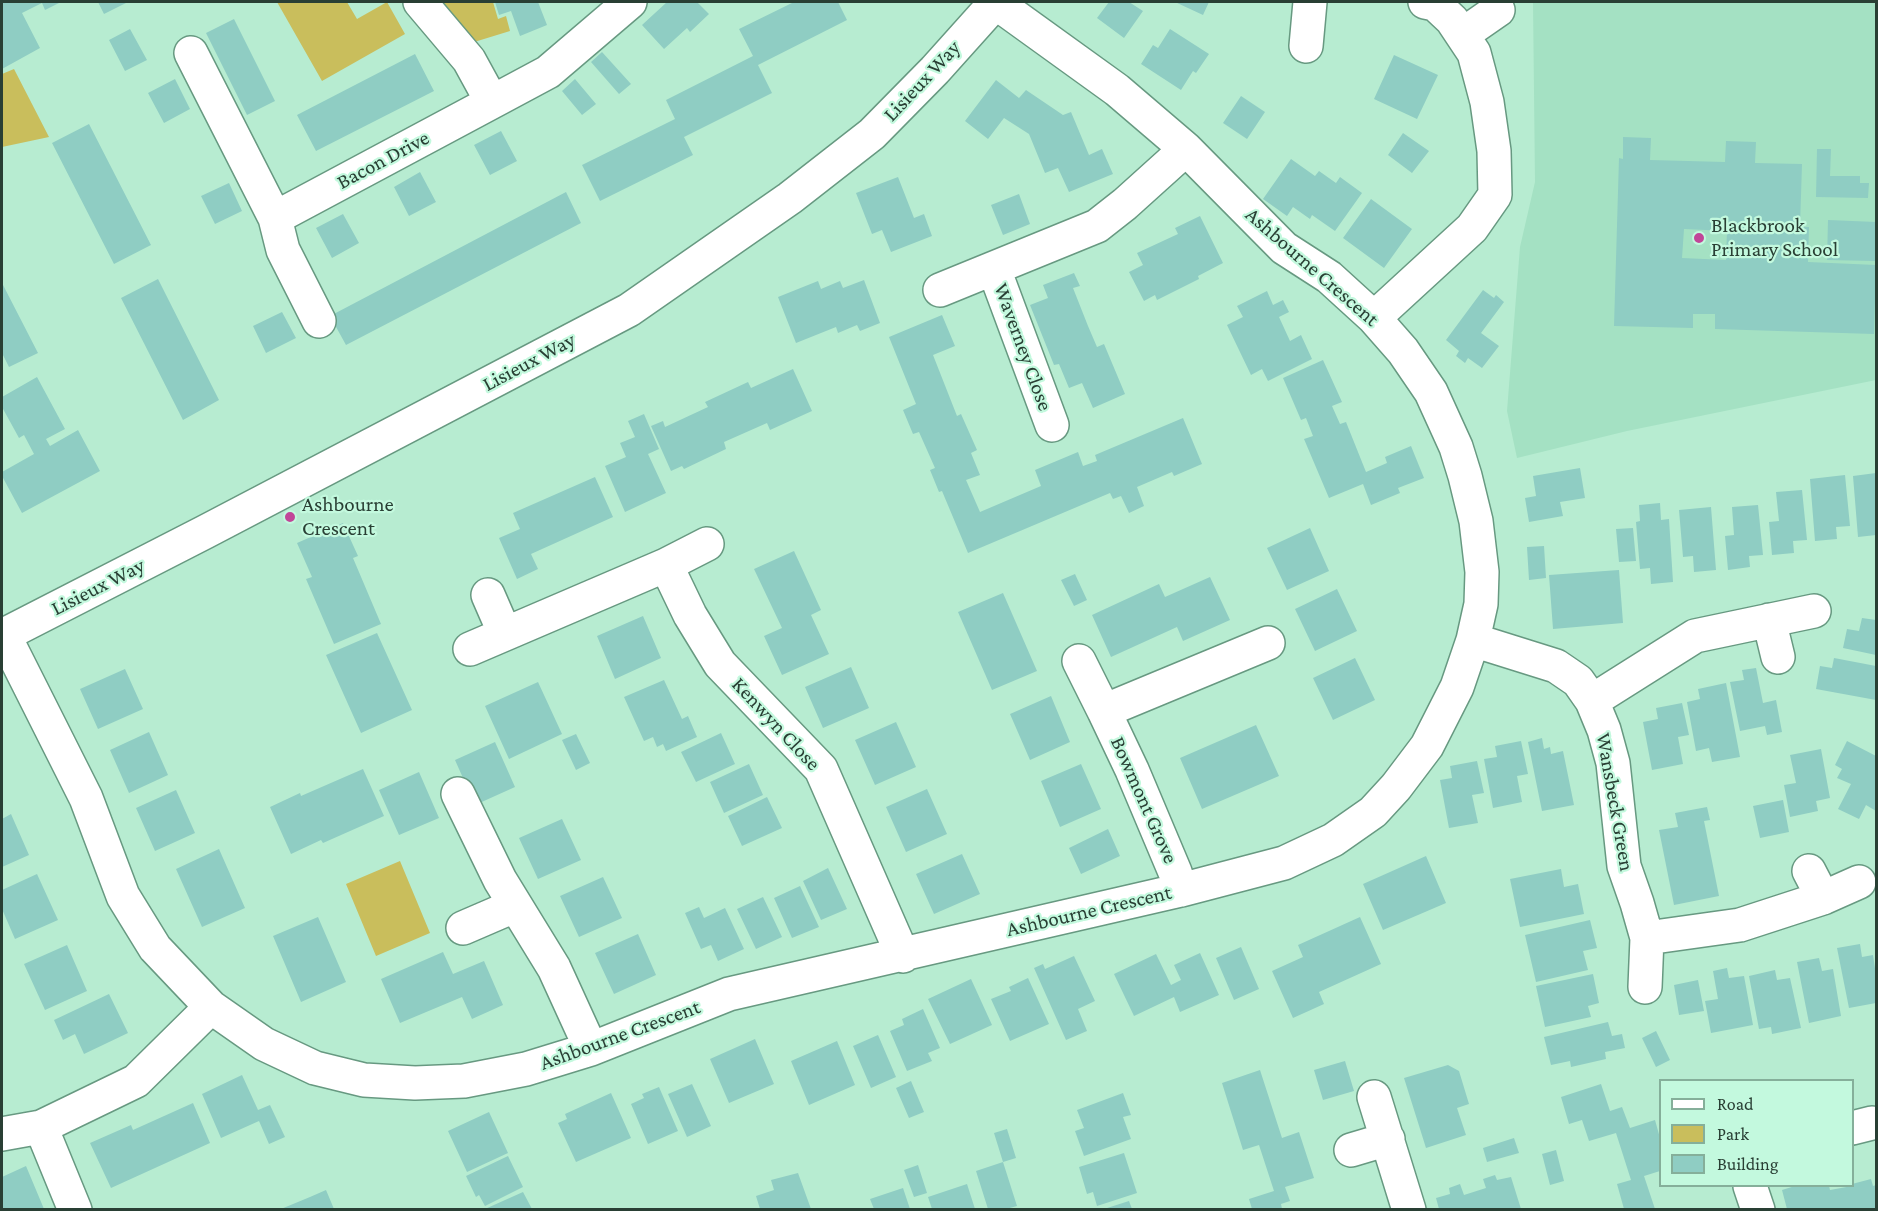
<!DOCTYPE html>
<style>
body{margin:0}
#map{position:relative;width:1878px;height:1211px;overflow:hidden;background:#b7ecd1;font-family:"Crimson Pro",serif}
canvas{display:block}
.frame{position:absolute;inset:0;border:3px solid #293f34;pointer-events:none}
.legend{position:absolute;left:1659px;top:1079px;width:195px;height:108px;box-sizing:border-box;background:#c3f9de;border:2px solid #85af9a;margin:0;padding:8px 10px;list-style:none;font-size:18px;color:#293f34}
.legend li{display:flex;align-items:center;gap:12px;height:30px}
.legend b{width:30px;border:2px solid #85af9a}
</style>
<div id="map">
<canvas width="1878" height="1211"></canvas>
<div class="frame"></div>
<ul class="legend">
<li><b style="height:8px;background:#fff"></b>Road</li>
<li><b style="height:16px;background:#c9be5c"></b>Park</li>
<li><b style="height:16px;background:#8fcdc3"></b>Building</li>
</ul>
</div>
<script>
const ctx = document.querySelector('canvas').getContext('2d');
ctx.lineJoin = 'round';
function fill(path, color) {
  ctx.fillStyle = color;
  ctx.fill(path, 'evenodd');
}
function toPath(rows) {
  const path = new Path2D();
  for (const r of rows) {
    path.moveTo(r[0], r[1]);
    for (let i = 2; i < r.length; i += 2) path.lineTo(r[i], r[i + 1]);
  }
  return path;
}
function trace(path, color, width, dash) {
  ctx.strokeStyle = color;
  ctx.lineWidth = width;
  ctx.lineCap = dash ? 'butt' : 'round';
  ctx.setLineDash(dash || []);
  ctx.stroke(path);
}
function label(font, color, halo, rows, align = 'center') {
  ctx.font = font + ' "Crimson Pro",serif';
  ctx.lineWidth = 4.5;
  ctx.setLineDash([]);
  ctx.textBaseline = 'middle';
  ctx.strokeStyle = halo;
  ctx.fillStyle = color;
  for (const [text, x, y, turn = 0] of rows) {
    ctx.save();
    ctx.translate(x, y);
    ctx.rotate((+turn || 0) * Math.PI / 180);
    ctx.textAlign = isNaN(turn) ? turn : align;
    if (halo) ctx.strokeText(text, 0, 0);
    ctx.fillText(text, 0, 0);
    ctx.restore();
  }
}
fill(toPath([
 [1533,2,1876,2,1876,380,1627,431,1517,458,1507,411,1520,247,1535,182]
]), '#a4e1c3');
fill(toPath([
 [277,2,347,2,357,19,387,2,405,34,322,81],
 [437,2,493,2,498,19,506,16,510,31,471,43],
 [14,69,49,137,2,147,2,74],
 [400,861,430,933,376,956,346,884]
]), '#c9be5c');
fill(toPath([
 [2,2,61,2,45,10,42,3,22,13,40,48,2,69],
 [98,2,128,2,104,14],
 [495,2,538,2,547,25,520,36,511,11,499,15],
 [667,2,697,2,709,14,690,32,687,28,664,49,642,25],
 [794,2,838,2,847,20,758,65,772,93,684,137,693,155,600,201,582,165,675,119,666,100,753,56,739,29],
 [1109,2,1129,2,1143,11,1124,38,1097,18],
 [1175,2,1209,2,1203,15],
 [234,19,275,101,247,115,206,33],
 [130,29,147,60,125,71,109,40],
 [1170,29,1209,54,1196,73,1193,71,1181,90,1141,64,1153,45,1158,48],
 [602,52,631,84,619,94,591,62],
 [415,54,434,91,316,151,297,115],
 [1394,55,1438,75,1417,119,1374,99],
 [175,79,190,109,164,123,148,93],
 [575,79,596,104,582,115,562,91],
 [996,80,1019,98,1026,90,1063,115,1071,112,1089,155,1102,149,1113,174,1069,192,1058,168,1045,173,1029,134,1004,118,988,139,965,121],
 [1241,96,1265,112,1247,139,1223,123],
 [89,124,151,245,114,264,52,143],
 [501,131,517,161,490,175,474,145],
 [1403,133,1429,151,1412,173,1388,155],
 [1623,137,1651,138,1650,160,1725,162,1726,141,1756,142,1755,163,1802,164,1800,227,1809,227,1808,262,1876,265,1874,334,1715,329,1715,314,1693,314,1693,328,1614,326,1619,158,1623,159],
 [1684,229,1727,231,1726,260,1682,258],
 [1817,149,1831,149,1830,176,1860,176,1860,183,1869,183,1868,198,1816,197],
 [1291,159,1315,176,1319,171,1336,183,1340,177,1362,193,1335,231,1312,215,1310,219,1293,207,1287,216,1263,199],
 [420,172,436,202,409,216,394,187],
 [898,177,914,218,924,214,932,236,891,252,882,230,872,234,856,193],
 [229,183,242,211,215,224,201,196],
 [566,192,581,223,346,345,330,316],
 [1019,194,1030,224,1003,235,991,205],
 [1371,199,1412,229,1384,268,1343,238],
 [343,214,359,243,332,258,316,228],
 [1200,216,1223,263,1198,276,1199,279,1157,300,1155,295,1144,301,1129,272,1143,265,1137,253,1178,234,1175,228],
 [1828,220,1876,222,1876,261,1827,260],
 [1074,273,1080,286,1073,288,1088,326,1097,347,1104,344,1125,394,1093,408,1082,383,1069,388,1059,364,1054,365,1030,305,1048,298,1043,285],
 [158,279,219,400,183,420,121,298],
 [864,280,880,323,860,331,857,325,838,333,836,327,796,343,778,297,818,281,821,289,840,281,843,288],
 [2,283,38,353,9,367,2,353],
 [1483,290,1494,298,1496,295,1504,302,1481,333,1499,346,1482,368,1468,358,1465,363,1456,356,1459,351,1446,340],
 [1267,291,1273,305,1283,300,1289,312,1279,317,1290,341,1301,335,1312,359,1268,381,1262,369,1251,375,1227,325,1243,317,1237,306],
 [282,312,296,338,266,353,253,326],
 [942,315,955,346,933,355,957,416,961,414,977,450,971,453,980,475,966,480,980,512,1041,486,1035,470,1078,452,1083,466,1097,461,1095,455,1183,418,1202,464,1174,476,1172,472,1137,487,1144,506,1129,513,1121,496,1113,499,1110,493,968,553,942,491,939,492,930,470,935,468,919,432,913,434,903,410,916,404,889,337],
 [1323,360,1342,402,1332,406,1340,424,1346,422,1366,472,1387,463,1385,457,1411,446,1424,478,1398,488,1400,493,1371,505,1363,484,1329,498,1304,439,1313,436,1306,418,1301,420,1283,378],
 [793,369,812,411,770,430,767,423,724,442,726,449,684,469,682,466,671,471,651,426,663,421,665,427,708,407,705,402,748,382,751,388],
 [37,377,65,429,46,439,50,446,78,430,100,471,22,513,2,476,2,472,34,454,24,435,19,438,2,407,2,397],
 [644,414,659,449,648,454,666,493,625,512,605,466,626,457,620,443,635,437,628,421],
 [1580,468,1585,498,1560,502,1563,516,1529,522,1525,498,1536,496,1533,476],
 [1876,473,1876,535,1858,537,1853,476],
 [1845,475,1850,526,1836,527,1837,539,1815,541,1810,479],
 [595,477,613,517,531,554,538,569,517,579,499,538,520,529,513,513],
 [1802,490,1807,540,1793,541,1794,553,1772,555,1769,522,1779,521,1776,492],
 [1660,503,1661,520,1669,519,1673,582,1651,584,1650,568,1640,569,1636,522,1640,521,1639,505],
 [1758,505,1763,555,1749,556,1750,567,1728,570,1725,536,1734,535,1732,507],
 [1711,507,1716,570,1694,572,1693,556,1683,557,1679,510],
 [343,523,358,556,353,558,381,624,334,644,306,579,312,577,297,543],
 [1310,528,1329,571,1287,590,1267,548],
 [1633,528,1636,561,1619,562,1616,529],
 [1544,546,1546,578,1529,580,1527,547],
 [794,551,821,610,811,615,829,654,782,675,764,636,782,628,754,569],
 [1619,570,1623,623,1553,629,1549,575],
 [1075,574,1087,600,1074,606,1061,580],
 [1210,577,1230,620,1183,641,1177,627,1111,657,1092,615,1159,584,1165,597],
 [1337,589,1357,631,1315,651,1295,609],
 [1003,593,1037,671,992,690,958,612],
 [643,616,661,658,615,679,597,636],
 [1862,618,1876,620,1876,655,1843,648,1847,629,1859,631],
 [377,633,412,710,361,733,326,655],
 [1355,658,1375,700,1333,720,1313,678],
 [1834,658,1876,666,1876,700,1816,689,1820,666,1832,668],
 [851,667,869,708,823,728,805,687],
 [1756,668,1763,703,1776,700,1782,732,1767,735,1765,726,1740,731,1730,682,1744,680,1742,670],
 [125,669,143,709,98,729,80,689],
 [664,680,682,719,688,716,697,737,666,751,663,744,657,747,653,737,644,741,624,697],
 [538,682,562,734,509,759,485,706],
 [1726,683,1740,757,1712,762,1709,748,1696,751,1687,702,1700,699,1698,689],
 [1051,696,1070,742,1030,760,1010,714],
 [1682,703,1689,735,1678,737,1683,764,1652,770,1643,722,1658,719,1656,708],
 [896,722,916,767,875,785,855,740],
 [1256,725,1279,776,1202,809,1180,758],
 [149,732,168,775,129,793,110,750],
 [721,733,735,764,696,782,681,752],
 [576,734,590,763,576,770,562,740],
 [1542,738,1544,749,1550,747,1551,754,1563,751,1574,805,1542,811,1528,742],
 [1521,741,1528,774,1517,776,1522,802,1493,808,1484,759,1497,757,1495,746],
 [1847,741,1876,756,1876,811,1866,805,1859,819,1838,809,1851,784,1837,778,1842,769,1835,765],
 [495,742,515,787,475,805,455,760],
 [1821,749,1830,798,1816,801,1818,811,1790,817,1784,785,1796,783,1790,755],
 [1477,761,1484,793,1472,795,1478,823,1449,828,1440,780,1452,778,1450,766],
 [749,764,763,795,724,813,710,782],
 [1081,764,1101,809,1060,827,1041,781],
 [363,769,384,816,323,843,321,840,291,854,270,807,300,793,301,796],
 [419,772,439,818,399,835,379,790],
 [927,789,947,834,906,852,886,807],
 [176,790,195,833,155,851,136,808],
 [767,797,782,828,742,846,728,816],
 [1783,800,1789,832,1760,838,1753,806],
 [1707,807,1710,820,1704,821,1719,896,1674,905,1659,830,1678,827,1675,813],
 [11,814,29,855,2,867,2,819],
 [562,819,581,860,538,879,519,838],
 [1108,829,1120,856,1081,874,1069,848],
 [219,849,245,908,202,927,176,869],
 [962,854,980,894,934,914,916,874],
 [1426,856,1446,903,1383,930,1363,884],
 [828,868,847,909,821,920,803,881],
 [1561,869,1564,887,1578,884,1584,914,1520,927,1510,879],
 [37,874,58,920,15,939,2,909,2,890],
 [603,877,622,918,579,937,560,896],
 [800,886,819,927,792,938,774,898],
 [763,897,782,937,756,949,737,909],
 [699,907,704,918,725,908,744,949,718,961,711,945,701,949,685,913],
 [318,917,346,982,301,1002,273,936],
 [1360,917,1381,964,1319,992,1324,1004,1293,1018,1272,971,1303,957,1298,945],
 [1590,920,1597,948,1583,951,1588,970,1536,982,1525,935],
 [638,934,656,975,614,994,595,953],
 [1860,944,1862,957,1873,955,1876,975,1876,1003,1849,1008,1837,948],
 [67,945,87,991,45,1010,24,964],
 [1241,947,1259,989,1234,1000,1216,958],
 [443,952,453,974,484,961,503,1005,472,1019,462,997,400,1023,381,979],
 [1200,953,1219,995,1180,1012,1174,997,1134,1016,1114,974,1156,954,1171,985,1181,980,1174,965],
 [1074,956,1095,1001,1078,1009,1087,1031,1066,1040,1034,968,1043,964,1045,969],
 [1819,958,1822,971,1833,969,1841,1016,1809,1023,1797,962],
 [1727,968,1729,978,1744,976,1753,1025,1711,1033,1705,1001,1718,999,1713,971],
 [1775,970,1777,980,1790,978,1801,1028,1772,1034,1771,1027,1759,1029,1749,976],
 [1593,974,1599,1003,1588,1006,1591,1017,1545,1027,1536,986],
 [1028,978,1049,1024,1010,1041,991,999,1011,991,1009,987],
 [971,979,992,1025,950,1044,928,999],
 [1698,980,1704,1011,1679,1015,1674,985],
 [109,994,128,1033,84,1054,75,1034,63,1040,54,1020],
 [923,1009,940,1048,928,1053,932,1061,907,1071,890,1031,904,1025,902,1019],
 [1608,1022,1612,1036,1622,1034,1625,1048,1605,1052,1606,1059,1571,1067,1570,1061,1551,1065,1544,1037],
 [1656,1031,1670,1060,1656,1067,1642,1038],
 [878,1035,896,1077,871,1088,853,1046],
 [755,1039,774,1084,729,1103,710,1059],
 [837,1041,855,1085,809,1105,791,1061],
 [1345,1061,1354,1091,1323,1100,1314,1070],
 [1448,1065,1459,1071,1469,1104,1457,1108,1466,1135,1426,1148,1404,1078],
 [1260,1070,1282,1138,1299,1132,1314,1178,1285,1187,1290,1201,1281,1204,1282,1209,1252,1209,1249,1199,1274,1191,1259,1145,1243,1150,1222,1083],
 [242,1075,258,1110,270,1105,285,1137,269,1144,259,1121,221,1138,202,1094],
 [911,1081,924,1112,909,1118,896,1088],
 [692,1084,711,1126,687,1137,668,1094],
 [1601,1084,1610,1111,1622,1107,1630,1128,1655,1120,1660,1138,1660,1171,1644,1176,1655,1209,1624,1209,1617,1184,1631,1180,1616,1133,1589,1141,1582,1120,1569,1124,1561,1097],
 [659,1087,678,1131,648,1144,631,1104,644,1098,642,1094],
 [611,1093,631,1138,576,1162,558,1123,567,1119,565,1114],
 [1123,1093,1131,1115,1123,1117,1131,1139,1084,1156,1075,1131,1084,1128,1077,1110],
 [193,1103,210,1143,111,1188,90,1143,131,1125,133,1130],
 [489,1112,508,1153,467,1172,448,1131],
 [1007,1129,1016,1158,1003,1162,994,1133],
 [1514,1138,1519,1153,1487,1162,1483,1148],
 [1556,1150,1564,1181,1550,1185,1542,1154],
 [1124,1153,1137,1193,1097,1206,1093,1192,1087,1194,1079,1167],
 [508,1156,523,1187,485,1206,479,1195,476,1197,466,1176],
 [1003,1162,1017,1206,1006,1209,988,1209,976,1171],
 [918,1165,927,1193,914,1197,904,1170],
 [26,1166,44,1209,2,1209,2,1177],
 [798,1173,811,1209,760,1209,756,1196,774,1190,771,1180],
 [1495,1175,1497,1180,1511,1177,1521,1209,1439,1209,1436,1198,1450,1194,1449,1188,1460,1184,1464,1195,1486,1188,1483,1179],
 [1871,1179,1873,1186,1876,1185,1876,1209,1787,1209,1782,1190,1795,1186,1829,1186,1830,1190,1852,1186,1852,1184],
 [967,1184,975,1209,932,1209,928,1197],
 [903,1188,910,1209,874,1209,870,1199],
 [326,1190,334,1209,281,1209,310,1197],
 [523,1192,532,1209,485,1209],
 [1129,1201,1132,1209,1104,1209]
]), '#8fcdc3');
const minor = toPath([
 [420,2,469,60,492,102,548,72,630,2],
 [1462,35,1498,10],
 [1306,46,1310,2],
 [191,53,275,218,492,102],
 [275,218,283,250,319,321],
 [994,269,1052,425],
 [940,290,1097,226,1125,204,1186,149],
 [1374,318,1472,228,1495,195,1494,151,1487,102,1474,53,1452,20,1435,4,1425,2],
 [666,565,690,615,720,664,821,769,903,956],
 [488,595,505,634,666,565,707,544],
 [1769,620,1778,657],
 [4,635,86,798,123,896,155,948,211,1007,264,1044,315,1068,364,1080,415,1083,464,1081,526,1069,591,1049,729,994,1181,890,1284,863,1333,840,1373,812,1396,787,1427,746,1457,687,1473,640,1481,604,1482,572,1476,521,1465,476,1456,447,1431,392,1403,351,1374,318,1329,277,1284,248,1186,149,1117,90,995,2],
 [2,636,205,532,629,310,790,198,872,134,935,70,996,2],
 [1473,640,1556,666,1578,681,1592,701,1604,730,1613,763,1624,866,1637,903,1647,938,1740,925,1823,898,1859,882],
 [470,649,505,634],
 [1079,661,1104,711],
 [1592,701,1695,636,1814,611],
 [458,794,500,880,554,968,591,1049],
 [1809,871,1823,898],
 [1181,890,1175,872,1132,770,1104,711,1268,643],
 [463,928,514,906],
 [1645,987,1647,938],
 [1374,1097,1409,1210],
 [41,1127,75,1210],
 [1852,1128,1872,1123],
 [2,1134,41,1127,136,1081,211,1007],
 [1351,1150,1388,1139],
 [1750,1186,1758,1210]
]);
trace(minor, '#679981', 36);
trace(minor, '#fff', 33);
for (const [x, y, r, color] of [
 [1699,238,6,"#c14698"],
 [290,517,6,"#c14698"]
]) {
  const dot = new Path2D();
  dot.arc(x, y, r, 0, 2 * Math.PI);
  ctx.fillStyle = color;
  ctx.fill(dot);
  trace(dot, '#c3f9de', 2);
}
label('21px', '#293f34', '#c3f9de', [
 ["Lisieux Way",922,81,-47],
 ["Bacon Drive",383,160,-28],
 ["Ashbourne Crescent",1312,267,41],
 ["Waverney Close",1023,347,70],
 ["Lisieux Way",529,362,-28],
 ["Lisieux Way",98,587,-27],
 ["Kenwyn Close",776,724,47],
 ["Bowmont Grove",1144,800,66],
 ["Wansbeck Green",1615,802,80],
 ["Ashbourne Crescent",1089,911,-13],
 ["Ashbourne Crescent",620,1035,-20]
]);
label('21px', '#293f34', '#c3f9de', [
 ["Blackbrook",1711,226],
 ["Primary School",1711,250],
 ["Ashbourne",302,505],
 ["Crescent",302,529]
], 'left');
</script>
